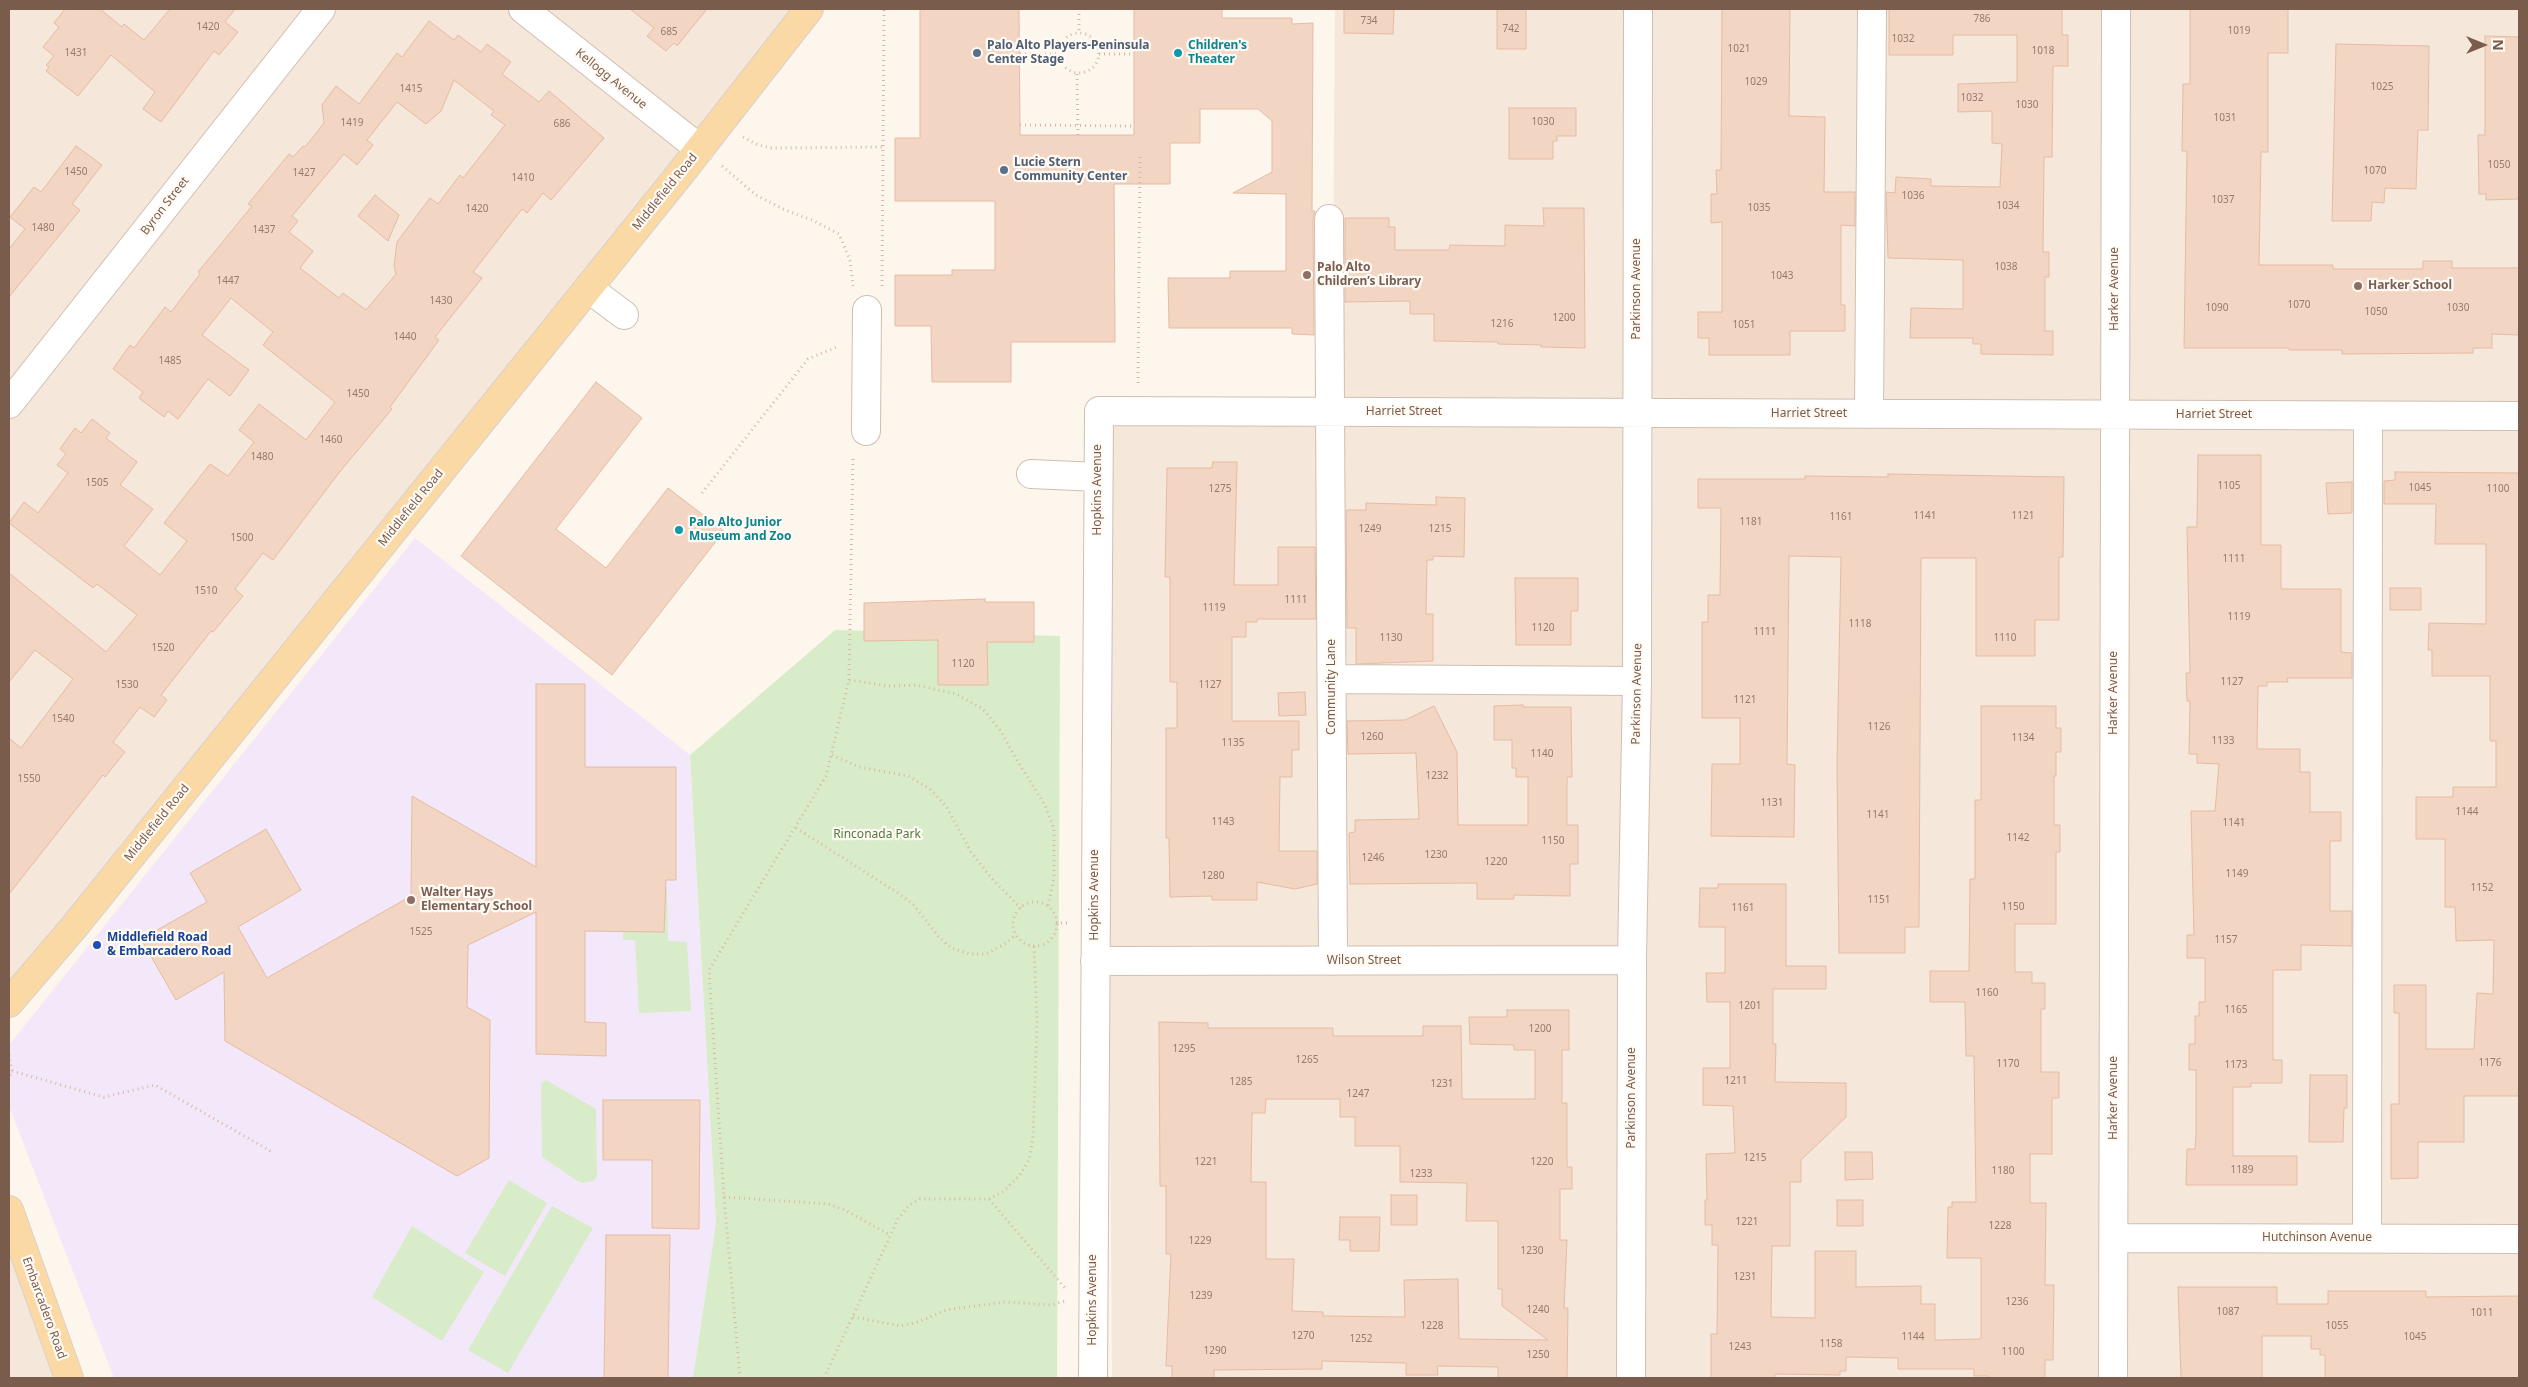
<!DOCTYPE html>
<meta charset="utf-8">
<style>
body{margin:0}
#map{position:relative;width:2528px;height:1387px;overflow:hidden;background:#fdf6ec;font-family:"Noto Sans",sans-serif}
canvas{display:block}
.frame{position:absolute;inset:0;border:10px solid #7a5c4d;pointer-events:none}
.north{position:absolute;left:2458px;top:20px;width:50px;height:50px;-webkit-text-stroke:4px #fffaf3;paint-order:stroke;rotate:90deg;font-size:14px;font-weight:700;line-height:20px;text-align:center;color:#7a5c4d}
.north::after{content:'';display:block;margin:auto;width:18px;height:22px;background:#7a5c4d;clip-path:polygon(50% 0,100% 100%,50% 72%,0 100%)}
</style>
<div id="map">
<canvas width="2528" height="1387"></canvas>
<div class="frame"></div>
<div class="north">N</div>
</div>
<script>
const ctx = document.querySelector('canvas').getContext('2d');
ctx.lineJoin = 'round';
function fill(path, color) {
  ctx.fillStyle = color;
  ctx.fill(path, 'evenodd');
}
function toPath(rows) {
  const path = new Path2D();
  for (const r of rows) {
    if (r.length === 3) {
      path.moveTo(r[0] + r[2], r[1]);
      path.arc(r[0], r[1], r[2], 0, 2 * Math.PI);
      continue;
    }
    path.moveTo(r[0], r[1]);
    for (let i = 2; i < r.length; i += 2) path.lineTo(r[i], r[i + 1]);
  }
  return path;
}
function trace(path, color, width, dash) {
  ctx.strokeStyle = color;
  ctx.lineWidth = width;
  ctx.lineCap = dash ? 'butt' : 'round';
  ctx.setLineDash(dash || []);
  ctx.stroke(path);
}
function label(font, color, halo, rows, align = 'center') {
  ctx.font = font + ' "Noto Sans",sans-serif';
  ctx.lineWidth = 4.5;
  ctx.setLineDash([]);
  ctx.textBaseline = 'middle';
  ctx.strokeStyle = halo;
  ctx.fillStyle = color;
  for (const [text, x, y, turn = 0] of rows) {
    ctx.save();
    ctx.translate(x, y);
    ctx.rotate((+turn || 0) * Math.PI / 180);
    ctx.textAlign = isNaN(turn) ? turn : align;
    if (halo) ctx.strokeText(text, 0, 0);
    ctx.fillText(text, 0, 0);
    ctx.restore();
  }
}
fill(toPath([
 [9,9,798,9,9,1014],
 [1335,9,2519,9,2519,1378,1112,1378,1105,411,1332,413],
 [9,1217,67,1378,9,1378]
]), '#f5e8da');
fill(toPath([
 [415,538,690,755,716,1223,693,1378,114,1378,9,1106,9,1045]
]), '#f3e8fa');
fill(toPath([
 [835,630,1060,636,1057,1378,693,1378,716,1223,690,755],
 [623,888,667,888,668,941,687,942,691,1011,639,1013,635,940,623,940],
 [546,1080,596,1109,597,1177,593,1181,582,1183,576,1180,542,1157,541,1084],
 [509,1180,547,1203,505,1276,465,1253],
 [552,1206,593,1228,508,1373,468,1350],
 [412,1226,484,1272,442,1341,372,1297]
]), '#d8ecc9');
const building = toPath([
 [65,9,100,9,122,27,124,24,144,40,170,9,235,9,225,22,238,32,219,55,214,51,161,122,143,109,155,92,111,55,78,96,46,71,49,67,46,65,54,56,43,47,59,27,54,23,65,9],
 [630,9,707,9,677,46,674,43,666,51,647,36,654,28,630,9],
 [920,9,1019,9,1020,135,1134,135,1134,9,1222,9,1222,18,1292,18,1292,24,1313,23,1312,211,1315,211,1313,219,1314,335,1292,334,1292,328,1169,328,1168,278,1230,278,1230,271,1286,271,1286,194,1233,193,1272,172,1272,121,1258,109,1200,109,1200,143,1170,143,1170,184,1114,184,1115,342,1011,342,1011,382,932,382,931,326,895,326,895,275,952,275,952,270,995,270,995,201,895,201,895,138,920,138,920,9],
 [1344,9,1394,9,1393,34,1344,33,1344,9],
 [1497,9,1526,9,1526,49,1497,49,1497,9],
 [1722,9,1790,9,1789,116,1825,117,1824,192,1855,192,1855,226,1841,225,1841,305,1845,305,1845,331,1790,331,1790,355,1709,355,1709,338,1698,338,1698,312,1722,312,1722,222,1711,223,1711,194,1717,194,1716,170,1721,170,1722,9],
 [1889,9,2062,9,2062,35,2068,35,2068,66,2053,66,2052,157,2044,157,2043,252,2049,252,2049,277,2045,277,2045,331,2053,331,2053,355,1981,354,1981,344,1973,344,1973,338,1910,338,1911,308,1963,309,1963,260,1888,258,1886,192,1895,193,1896,177,1931,179,1931,186,2000,187,2002,144,1992,143,1992,111,1958,112,1958,84,2017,82,2017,35,1953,35,1953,55,1889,55,1889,9],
 [2190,9,2288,9,2288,53,2268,53,2268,152,2261,152,2259,265,2333,265,2333,269,2423,269,2423,261,2452,261,2452,268,2519,268,2519,335,2492,334,2492,348,2473,348,2473,353,2342,354,2342,350,2289,350,2289,348,2184,348,2187,151,2182,151,2183,84,2190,84,2190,9],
 [429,21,454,40,458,35,481,52,487,44,511,62,502,74,539,102,549,91,604,138,551,200,543,193,527,213,522,209,473,272,482,278,435,337,439,340,390,407,392,409,338,474,273,560,263,553,235,589,243,596,213,632,211,631,161,695,167,700,154,717,140,707,113,742,125,752,105,777,103,775,9,894,9,738,21,748,73,679,35,650,9,682,9,573,106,652,137,615,97,584,93,588,9,523,24,502,38,513,68,473,57,465,66,454,60,449,75,428,81,433,92,419,110,433,106,438,137,462,120,485,153,509,124,546,160,575,187,541,164,523,210,464,228,476,254,442,239,430,259,404,306,440,335,402,263,345,273,332,231,298,202,335,249,370,230,396,208,379,178,419,168,411,164,417,139,398,143,392,113,369,130,345,134,348,165,307,171,312,200,274,198,272,252,206,248,204,289,154,293,157,303,146,305,147,324,123,322,105,336,86,359,104,397,53,402,57,429,21],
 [454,80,494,111,491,115,505,125,463,178,460,175,438,204,430,198,397,242,394,266,396,274,366,310,343,293,339,298,300,268,313,251,289,232,298,221,292,216,344,154,357,165,373,145,367,140,397,102,426,124,441,111,454,80],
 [2485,36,2519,37,2519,199,2486,200,2486,194,2479,194,2478,135,2485,135,2485,36],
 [2336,44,2429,46,2428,130,2418,130,2416,189,2385,188,2384,203,2372,202,2371,221,2332,221,2336,44],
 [1509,108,1576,108,1576,136,1557,136,1557,141,1553,141,1553,159,1509,159,1509,108],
 [76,146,102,165,72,204,80,210,9,297,9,249,25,229,10,217,34,187,41,192,76,146],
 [375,195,399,215,388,241,358,216,375,195],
 [1543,208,1584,208,1585,348,1541,347,1541,345,1498,344,1498,342,1434,341,1434,314,1410,314,1410,301,1345,302,1345,218,1389,218,1389,227,1395,227,1395,250,1449,250,1450,245,1505,246,1505,225,1544,226,1543,208],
 [596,382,642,418,556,529,606,568,668,488,724,531,612,675,461,556,596,382],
 [2198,455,2261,455,2261,545,2281,545,2281,589,2341,589,2341,652,2352,653,2352,678,2287,678,2288,682,2267,682,2267,686,2258,686,2257,749,2300,749,2300,772,2310,772,2310,812,2341,812,2341,841,2330,841,2330,911,2352,911,2352,946,2301,945,2301,970,2273,970,2273,1060,2282,1060,2282,1083,2251,1083,2251,1087,2233,1087,2233,1156,2297,1156,2297,1185,2186,1185,2187,1149,2195,1149,2196,1135,2196,1070,2189,1070,2189,1044,2195,1044,2195,1016,2199,1016,2199,1002,2205,1002,2205,958,2187,958,2187,935,2194,935,2191,811,2215,811,2219,764,2197,763,2197,754,2189,754,2190,701,2187,701,2186,673,2190,673,2187,527,2197,527,2198,455],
 [1213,462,1237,462,1234,585,1278,585,1278,547,1315,547,1316,619,1257,619,1257,622,1246,622,1246,637,1232,637,1232,721,1299,721,1299,750,1292,750,1292,777,1280,777,1279,851,1317,851,1317,884,1295,889,1257,882,1257,900,1212,900,1212,896,1170,897,1169,838,1166,838,1166,728,1177,728,1177,682,1170,682,1170,577,1165,577,1167,468,1212,468,1213,462],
 [2395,472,2519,473,2519,1096,2464,1096,2464,1142,2418,1142,2418,1178,2391,1179,2391,1104,2399,1104,2399,1013,2394,1013,2394,985,2426,985,2426,1049,2474,1049,2477,993,2493,994,2494,940,2456,941,2455,907,2445,907,2445,839,2416,839,2416,797,2453,797,2453,787,2496,787,2496,741,2490,741,2490,676,2432,676,2432,650,2428,650,2429,623,2486,624,2486,544,2435,544,2436,504,2384,504,2384,481,2395,480,2395,472],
 [1888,474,2064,477,2063,557,2059,557,2059,620,2035,620,2035,656,1976,656,1976,558,1921,558,1919,927,1905,927,1905,953,1839,953,1837,765,1841,557,1789,556,1787,764,1795,765,1794,837,1711,836,1712,764,1740,764,1740,718,1702,718,1702,622,1708,622,1708,595,1720,595,1721,508,1698,508,1698,479,1805,479,1805,476,1888,477,1888,474],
 [2352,482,2352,513,2328,514,2326,483,2352,482],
 [1436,497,1465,498,1464,557,1433,556,1433,560,1427,560,1426,614,1433,614,1433,661,1356,664,1356,628,1347,628,1346,510,1366,510,1366,503,1436,505,1436,497],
 [1515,578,1578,578,1578,611,1571,611,1571,645,1516,645,1515,578],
 [2390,588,2421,588,2421,610,2390,610,2390,588],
 [985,599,985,602,1034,602,1034,642,987,642,988,685,938,685,938,640,864,641,864,603,985,599],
 [536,684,585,684,585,767,676,767,676,880,666,880,664,932,585,931,585,1022,606,1023,606,1056,536,1054,536,912,468,945,467,1007,490,1020,489,1158,457,1176,225,1041,224,972,176,1000,141,939,207,902,190,873,266,829,301,890,238,927,267,978,411,896,412,796,536,867,536,684],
 [1305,692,1306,715,1279,716,1278,693,1305,692],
 [1523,705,1523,707,1571,707,1572,777,1567,777,1567,825,1578,825,1578,864,1570,864,1570,896,1514,895,1514,899,1477,899,1477,883,1350,884,1349,833,1355,832,1355,820,1419,819,1416,753,1348,754,1347,721,1405,720,1434,706,1457,752,1458,825,1528,825,1528,777,1516,777,1516,768,1512,768,1512,740,1494,740,1494,706,1523,705],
 [1981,706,2056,706,2056,728,2061,728,2061,752,2056,752,2056,776,2054,776,2054,825,2060,825,2060,852,2056,852,2056,924,2015,924,2015,972,2032,972,2032,983,2045,983,2045,1009,2041,1009,2041,1072,2059,1072,2059,1098,2052,1098,2052,1154,2030,1154,2030,1203,2046,1203,2045,1285,2054,1285,2053,1360,2045,1360,2045,1378,1989,1378,1989,1376,1974,1376,1974,1369,1898,1369,1898,1358,1846,1357,1846,1371,1840,1371,1840,1375,1775,1374,1775,1378,1711,1378,1711,1334,1717,1334,1718,1245,1712,1245,1712,1225,1705,1225,1705,1200,1707,1200,1706,1154,1735,1153,1733,1106,1703,1105,1703,1068,1730,1068,1730,1002,1707,1002,1706,973,1725,973,1725,927,1699,927,1700,888,1718,888,1718,884,1786,884,1786,966,1826,966,1826,989,1773,989,1773,1044,1776,1044,1775,1082,1846,1083,1846,1117,1801,1160,1801,1182,1790,1182,1790,1246,1772,1246,1771,1317,1815,1318,1815,1251,1856,1251,1856,1287,1921,1286,1921,1304,1935,1304,1935,1340,1981,1339,1981,1258,1947,1258,1948,1207,1952,1207,1952,1202,1976,1202,1974,1056,1966,1056,1965,1002,1930,1002,1930,971,1969,971,1970,879,1975,879,1975,800,1981,800,1981,706],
 [1507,1010,1569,1010,1569,1050,1562,1050,1562,1103,1567,1103,1567,1167,1572,1167,1572,1189,1560,1189,1560,1240,1567,1240,1564,1308,1568,1308,1567,1378,1498,1378,1498,1367,1437,1366,1438,1375,1406,1375,1406,1363,1322,1361,1322,1369,1214,1370,1214,1378,1172,1378,1172,1366,1166,1366,1171,1254,1166,1254,1166,1186,1160,1186,1159,1022,1208,1023,1208,1028,1333,1028,1333,1036,1423,1036,1423,1026,1461,1026,1462,1099,1535,1099,1535,1050,1514,1050,1514,1045,1470,1044,1469,1017,1507,1017,1507,1010],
 [1266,1099,1340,1099,1340,1117,1355,1117,1355,1146,1400,1146,1400,1182,1467,1183,1466,1221,1498,1221,1498,1289,1502,1289,1502,1306,1548,1340,1459,1339,1458,1279,1404,1280,1405,1317,1323,1316,1323,1312,1292,1311,1294,1259,1266,1259,1266,1182,1251,1182,1252,1113,1265,1113,1266,1099],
 [2310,1075,2347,1075,2347,1108,2344,1108,2343,1142,2309,1142,2310,1075],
 [603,1100,700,1100,699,1229,652,1228,652,1160,603,1160,603,1100],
 [1845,1152,1872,1152,1873,1179,1845,1180,1845,1152],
 [1391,1195,1417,1195,1417,1225,1391,1225,1391,1195],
 [1837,1200,1863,1200,1863,1226,1837,1226,1837,1200],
 [1340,1217,1380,1217,1379,1251,1350,1251,1350,1240,1339,1240,1340,1217],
 [606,1235,670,1235,668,1378,604,1378,606,1235],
 [2178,1287,2277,1287,2277,1304,2328,1304,2328,1291,2426,1291,2426,1297,2519,1296,2519,1378,2325,1378,2325,1355,2320,1355,2320,1349,2311,1349,2311,1336,2262,1336,2262,1378,2181,1378,2178,1287]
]);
fill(building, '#f3d5c3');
trace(building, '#e6bba3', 1);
const minor = toPath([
 [523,9,700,149],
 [1329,219,1333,961],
 [588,288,624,315],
 [9,404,321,9],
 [1869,414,1872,9],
 [866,431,867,310],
 [1031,474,1098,477],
 [1332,679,1637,681],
 [1095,961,1632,960],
 [2114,1238,2519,1239],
 [2367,1238,2368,416],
 [1093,1378,1099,411,2519,416],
 [1631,1378,1632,960,1637,681,1638,9],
 [2113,1378,2116,9]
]);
const major = toPath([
 [9,1003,74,927,680,174,809,9],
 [9,1210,69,1378]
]);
trace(minor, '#d1beb0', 30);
trace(major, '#dad1cd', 30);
trace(toPath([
 [1079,9,1079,33],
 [1079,53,20],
 [1020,54,1058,54],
 [1099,54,1134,54],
 [1077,74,1078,135],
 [1020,125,1134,126],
 [743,137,758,145,772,148,883,147],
 [722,166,756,195,783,209,812,220,839,234,850,260,853,286],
 [882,286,884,9],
 [1138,383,1140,154],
 [702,493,808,359,839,346],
 [849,680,853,455],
 [832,755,859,767,908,776,930,789,946,806,971,852,993,880,1021,908],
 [796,828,898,893,914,905,938,936,951,948,971,954,986,954,1003,945,1016,935],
 [1035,924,22],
 [1056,923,1068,923],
 [9,1055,12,1071,9,1078],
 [12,1071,104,1097,155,1085,274,1153],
 [724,1197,828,1204,845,1210,890,1235],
 [989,1199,1004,1191,1020,1175,1029,1160,1033,1138,1037,1024,1034,946],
 [853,1317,901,1326,918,1322,946,1310,1004,1302,1051,1305,1065,1301],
 [740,1378,724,1197,709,970,826,776,849,680,889,686,916,685,956,694,983,709,1000,730,1018,762,1045,805,1054,829,1054,877,1048,907],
 [824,1378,898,1219,909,1205,920,1199,989,1199,1065,1288]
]), '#d9b8a5', 3, [1, 4]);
trace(minor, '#fff', 28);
trace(major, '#fbd9a5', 28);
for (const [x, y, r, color] of [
 [977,53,5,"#5c6f8a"],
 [1178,53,5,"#0f9aa8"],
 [1004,170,5,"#5c6f8a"],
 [1307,275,5,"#8d6e63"],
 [2358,286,5,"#8d6e63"],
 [679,530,5,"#0f9aa8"],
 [411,900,5,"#8d6e63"],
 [97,945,5,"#1a4fb4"]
]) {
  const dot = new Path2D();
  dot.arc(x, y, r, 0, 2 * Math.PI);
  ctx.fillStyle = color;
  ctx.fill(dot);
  trace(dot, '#fffaf3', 2);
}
label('10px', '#987a6a', null, [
 ["786",1982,19],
 ["734",1369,21],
 ["1420",208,27],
 ["742",1511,29],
 ["1019",2239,31],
 ["685",669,32],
 ["1032",1903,39],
 ["1021",1739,49],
 ["1018",2043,51],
 ["1431",76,53],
 ["1029",1756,82],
 ["1025",2382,87],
 ["1415",411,89],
 ["1032",1972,98],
 ["1030",2027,105],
 ["1031",2225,118],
 ["1030",1543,122],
 ["1419",352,123],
 ["686",562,124],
 ["1050",2499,165],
 ["1070",2375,171],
 ["1450",76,172],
 ["1427",304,173],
 ["1410",523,178],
 ["1036",1913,196],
 ["1037",2223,200],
 ["1034",2008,206],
 ["1035",1759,208],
 ["1420",477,209],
 ["1480",43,228],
 ["1437",264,230],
 ["1038",2006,267],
 ["1043",1782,276],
 ["1447",228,281],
 ["1430",441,301],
 ["1070",2299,305],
 ["1090",2217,308],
 ["1030",2458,308],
 ["1050",2376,312],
 ["1200",1564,318],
 ["1216",1502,324],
 ["1051",1744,325],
 ["1440",405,337],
 ["1485",170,361],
 ["1450",358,394],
 ["1460",331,440],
 ["1480",262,457],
 ["1505",97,483],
 ["1105",2229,486],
 ["1045",2420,488],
 ["1275",1220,489],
 ["1100",2498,489],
 ["1141",1925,516],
 ["1121",2023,516],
 ["1161",1841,517],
 ["1181",1751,522],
 ["1249",1370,529],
 ["1215",1440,529],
 ["1500",242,538],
 ["1111",2234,559],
 ["1510",206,591],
 ["1111",1296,600],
 ["1119",1214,608],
 ["1119",2239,617],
 ["1118",1860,624],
 ["1120",1543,628],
 ["1111",1765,632],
 ["1130",1391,638],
 ["1110",2005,638],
 ["1520",163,648],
 ["1120",963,664],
 ["1127",2232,682],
 ["1530",127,685],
 ["1127",1210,685],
 ["1121",1745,700],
 ["1540",63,719],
 ["1126",1879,727],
 ["1260",1372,737],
 ["1134",2023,738],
 ["1133",2223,741],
 ["1135",1233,743],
 ["1140",1542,754],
 ["1232",1437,776],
 ["1550",29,779],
 ["1131",1772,803],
 ["1144",2467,812],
 ["1141",1878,815],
 ["1143",1223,822],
 ["1141",2234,823],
 ["1142",2018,838],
 ["1150",1553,841],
 ["1230",1436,855],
 ["1246",1373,858],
 ["1220",1496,862],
 ["1149",2237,874],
 ["1280",1213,876],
 ["1152",2482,888],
 ["1151",1879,900],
 ["1150",2013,907],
 ["1161",1743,908],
 ["1525",421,932],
 ["1157",2226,940],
 ["1160",1987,993],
 ["1201",1750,1006],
 ["1165",2236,1010],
 ["1200",1540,1029],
 ["1295",1184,1049],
 ["1265",1307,1060],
 ["1176",2490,1063],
 ["1170",2008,1064],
 ["1173",2236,1065],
 ["1211",1736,1081],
 ["1285",1241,1082],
 ["1231",1442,1084],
 ["1247",1358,1094],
 ["1215",1755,1158],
 ["1221",1206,1162],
 ["1220",1542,1162],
 ["1189",2242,1170],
 ["1180",2003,1171],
 ["1233",1421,1174],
 ["1221",1747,1222],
 ["1228",2000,1226],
 ["1229",1200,1241],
 ["1230",1532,1251],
 ["1231",1745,1277],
 ["1239",1201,1296],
 ["1236",2017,1302],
 ["1240",1538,1310],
 ["1087",2228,1312],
 ["1011",2482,1313],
 ["1228",1432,1326],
 ["1055",2337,1326],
 ["1270",1303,1336],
 ["1144",1913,1337],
 ["1045",2415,1337],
 ["1252",1361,1339],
 ["1158",1831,1344],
 ["1243",1740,1347],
 ["1290",1215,1351],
 ["1100",2013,1352],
 ["1250",1538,1355]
]);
label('bold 12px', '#4e5e75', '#fffaf3', [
 ["Palo Alto Players-Peninsula",987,46],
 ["Center Stage",987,60],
 ["Lucie Stern",1014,163],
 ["Community Center",1014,177]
], 'left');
label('bold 12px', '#0d838f', '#fffaf3', [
 ["Children's",1188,46],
 ["Theater",1188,60],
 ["Palo Alto Junior",689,523],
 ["Museum and Zoo",689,537]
], 'left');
label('12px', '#7a5c4d', '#fffaf3', [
 ["Kellogg Avenue",611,79,39],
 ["Middlefield Road",665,192,-51],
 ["Byron Street",165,206,-52],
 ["Parkinson Avenue",1637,289,-90],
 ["Harker Avenue",2115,289,-90],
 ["Harriet Street",1404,412],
 ["Harriet Street",1809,414],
 ["Harriet Street",2214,415],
 ["Hopkins Avenue",1098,490,-90],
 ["Middlefield Road",411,508,-51],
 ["Community Lane",1332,687,-90],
 ["Harker Avenue",2114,693,-90],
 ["Parkinson Avenue",1637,694,-89],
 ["Middlefield Road",157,823,-51],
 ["Hopkins Avenue",1095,895,-90],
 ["Wilson Street",1364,961],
 ["Parkinson Avenue",1632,1098,-90],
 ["Harker Avenue",2114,1098,-90],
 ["Hutchinson Avenue",2317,1238],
 ["Hopkins Avenue",1093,1300,-90],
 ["Embarcadero Road",44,1308,70]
]);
label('bold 12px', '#785e54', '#fffaf3', [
 ["Palo Alto",1317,268],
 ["Children’s Library",1317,282],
 ["Harker School",2368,286],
 ["Walter Hays",421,893],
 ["Elementary School",421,907]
], 'left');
label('12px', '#537a41', '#fffaf3', [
 ["Rinconada Park",877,835]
]);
label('bold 12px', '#164399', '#fffaf3', [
 ["Middlefield Road",107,938],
 ["& Embarcadero Road",107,952]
], 'left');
</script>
